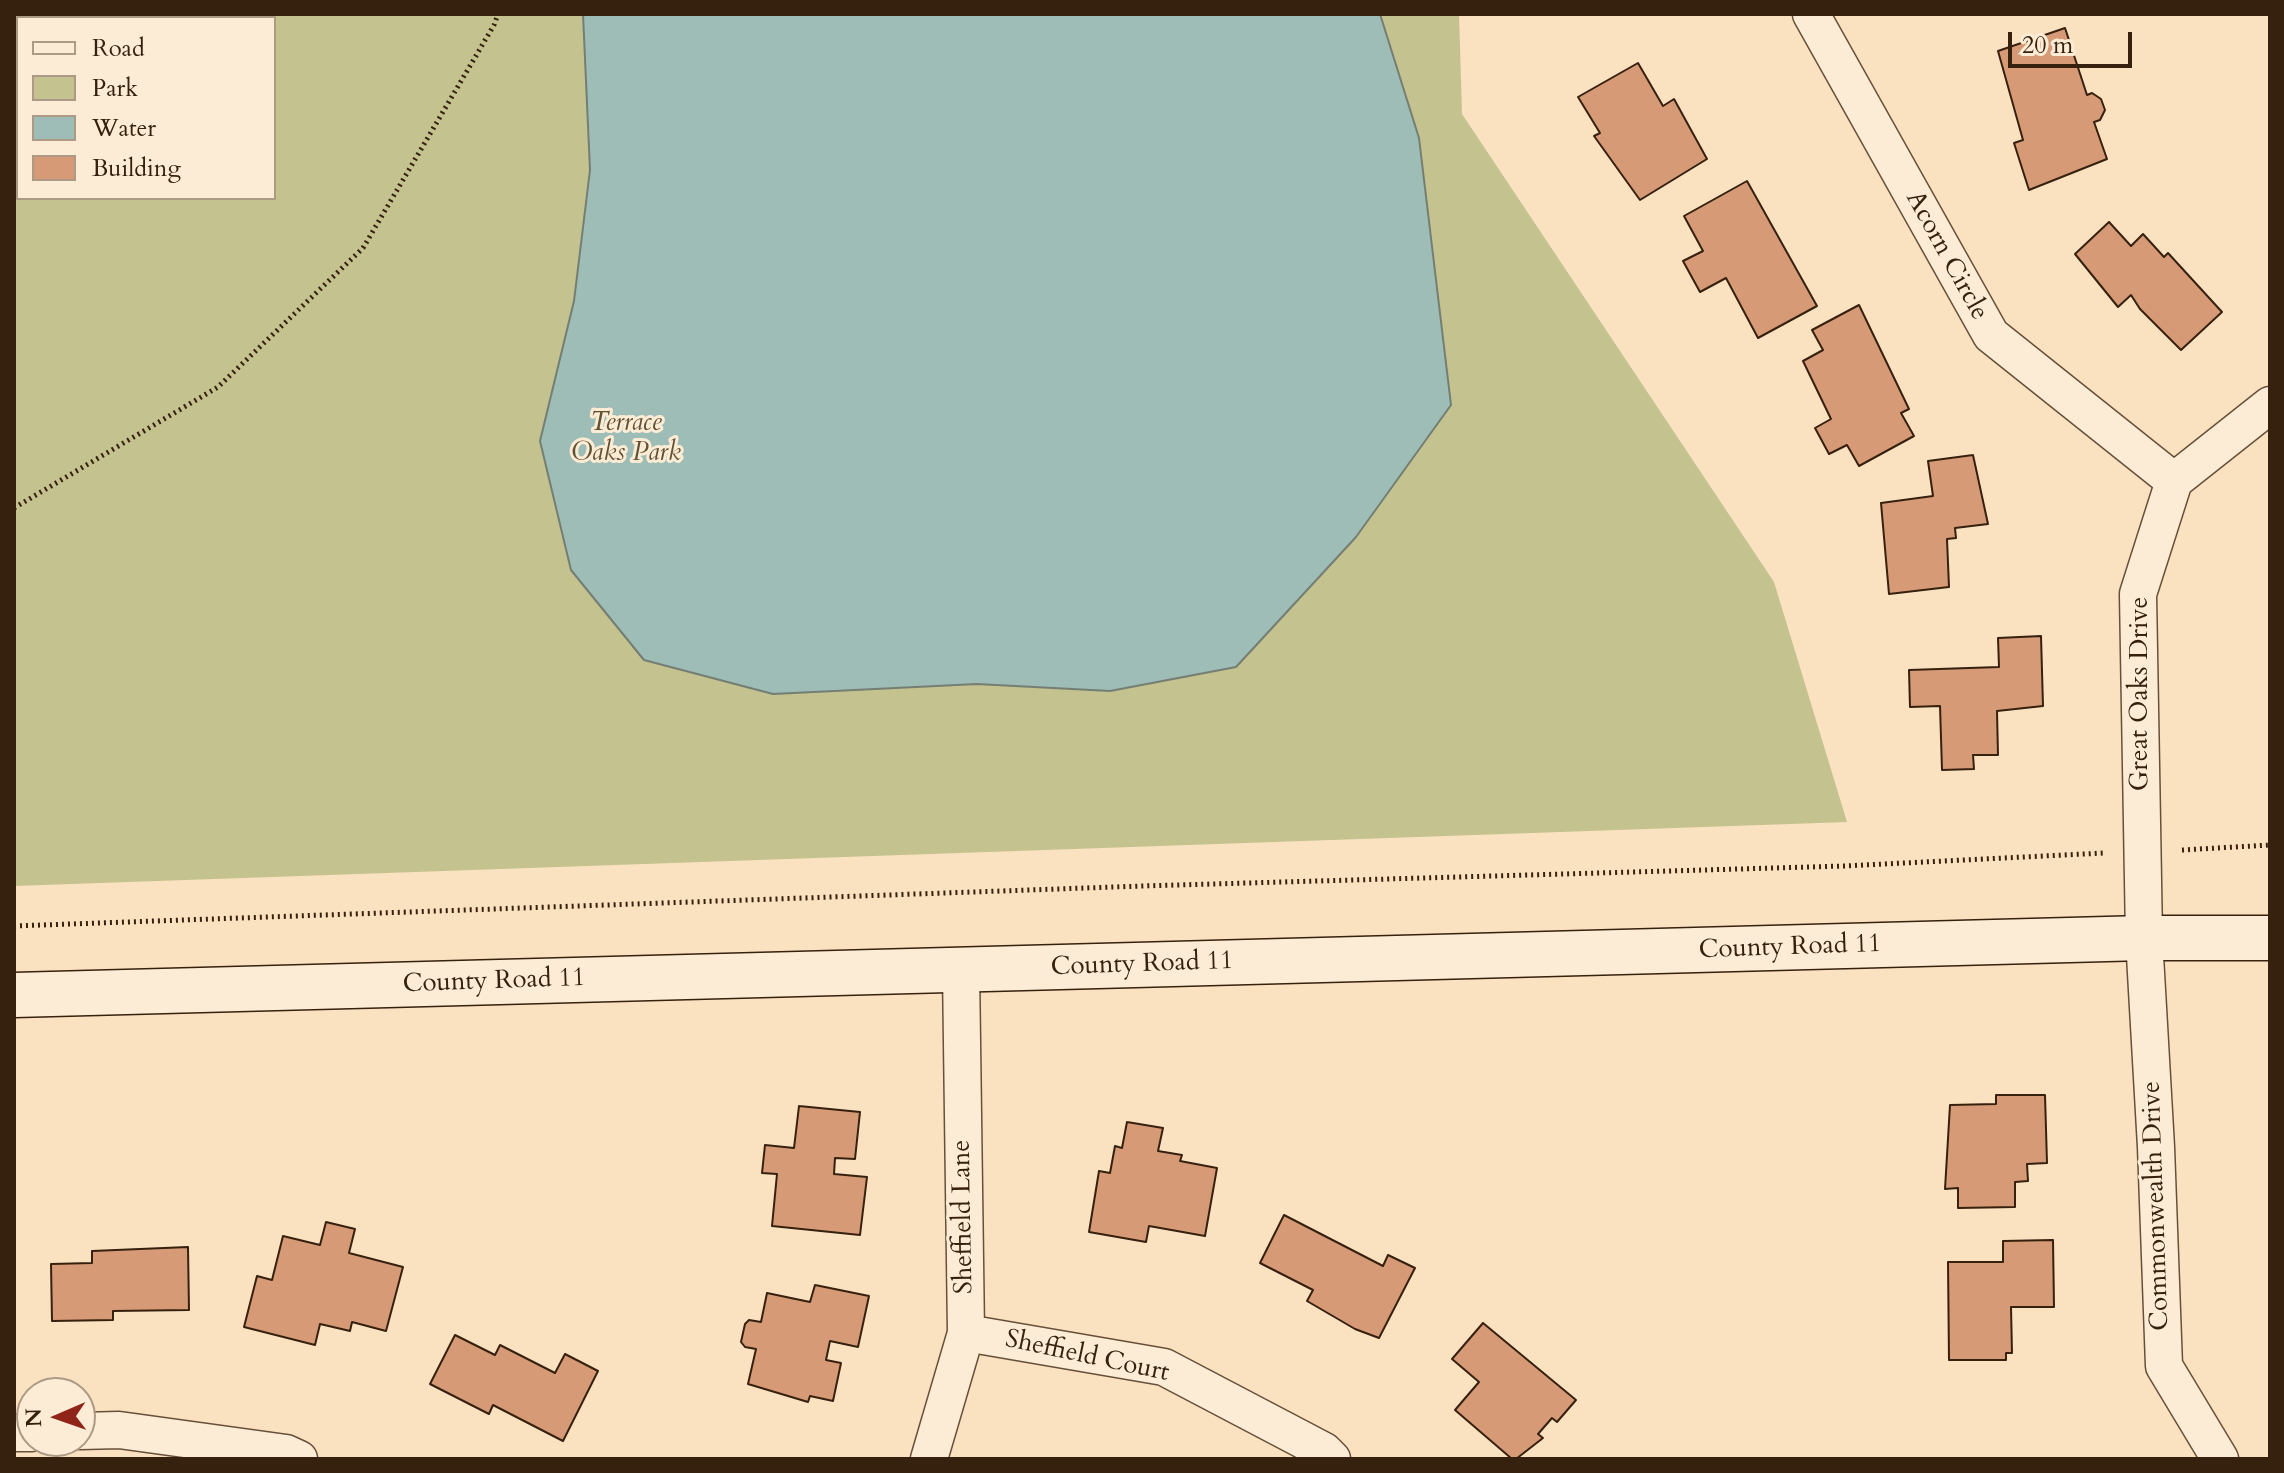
<!DOCTYPE html>
<style>
body{margin:0}
#map{position:relative;width:2284px;height:1473px;overflow:hidden;background:#fae2c0;font-family:Cardo,serif}
canvas{display:block}
.frame{position:absolute;inset:0;border:16px solid #36200e;pointer-events:none}
.legend{position:absolute;left:16px;top:16px;width:260px;height:184px;box-sizing:border-box;background:#fcecd6;border:2px solid #ad9a86;margin:0;padding:10px 14px;list-style:none;font-size:24px;color:#36200e}
.legend li{display:flex;align-items:center;gap:16px;height:40px}
.legend b{width:40px;border:2px solid #ad9a86}
.north{position:absolute;left:16px;top:1377px;width:80px;height:80px;box-sizing:border-box;background:#fcecd6;border:2px solid #ad9a86;border-radius:50%;rotate:268deg;font-size:22px;font-weight:700;line-height:32px;text-align:center;color:#36200e}
.north::after{content:'';display:block;margin:auto;width:28px;height:36px;background:#8f2418;clip-path:polygon(50% 0,100% 100%,50% 72%,0 100%)}
.scale{position:absolute;left:2008px;top:32px;width:124px;height:36px;box-sizing:border-box;border:4px solid #36200e;border-top:0;padding-left:10px;font-size:24px;line-height:28px;white-space:nowrap;color:#36200e;-webkit-text-stroke:6px #fcecd6;paint-order:stroke}
</style>
<div id="map">
<canvas width="2284" height="1473"></canvas>
<div class="frame"></div>
<ul class="legend">
<li><b style="height:10px;background:#fcecd6"></b>Road</li>
<li><b style="height:22px;background:#c4c28e"></b>Park</li>
<li><b style="height:22px;background:#9ebdb6"></b>Water</li>
<li><b style="height:22px;background:#d69a77"></b>Building</li>
</ul>
<div class="north">N</div>
<div class="scale">20 m</div>
</div>
<script>
const ctx = document.querySelector('canvas').getContext('2d');
ctx.lineJoin = 'round';
function fill(path, color) {
  ctx.fillStyle = color;
  ctx.fill(path, 'evenodd');
}
function toPath(rows) {
  const path = new Path2D();
  for (const r of rows) {
    path.moveTo(r[0], r[1]);
    for (let i = 2; i < r.length; i += 2) path.lineTo(r[i], r[i + 1]);
  }
  return path;
}
function trace(path, color, width, dash) {
  ctx.strokeStyle = color;
  ctx.lineWidth = width;
  ctx.lineCap = dash ? 'butt' : 'round';
  ctx.setLineDash(dash || []);
  ctx.stroke(path);
}
function label(font, color, halo, rows, align = 'center') {
  ctx.font = font + ' Cardo,serif';
  ctx.lineWidth = 6;
  ctx.setLineDash([]);
  ctx.textBaseline = 'middle';
  ctx.strokeStyle = halo;
  ctx.fillStyle = color;
  for (const [text, x, y, turn = 0] of rows) {
    ctx.save();
    ctx.translate(x, y);
    ctx.rotate((+turn || 0) * Math.PI / 180);
    ctx.textAlign = isNaN(turn) ? turn : align;
    if (halo) ctx.strokeText(text, 0, 0);
    ctx.fillText(text, 0, 0);
    ctx.restore();
  }
}
fill(toPath([
 [14,14,1459,14,1462,114,1774,582,1847,822,14,886],
 [18,18,274,18,274,198,18,198]
]), '#c4c28e');
const water = toPath([
 [583,14,1380,14,1419,138,1451,405,1356,537,1236,667,1110,691,977,684,773,694,644,660,571,570,540,441,574,301,590,170,583,14]
]);
fill(water, '#9ebdb6');
trace(water, '#747e73', 2);
const building = toPath([
 [2065,28,2087,95,2092,93,2101,99,2105,110,2100,120,2094,122,2107,159,2029,190,2014,143,2023,140,1998,51,2065,28],
 [1638,63,1663,106,1674,99,1707,159,1640,200,1594,136,1600,133,1578,97,1638,63],
 [1747,181,1817,306,1758,338,1726,278,1700,292,1683,261,1703,251,1684,216,1747,181],
 [2109,222,2131,246,2143,234,2164,257,2168,253,2222,312,2181,350,2140,309,2131,295,2118,307,2075,254,2109,222],
 [1859,305,1909,409,1901,413,1914,436,1859,466,1847,445,1829,454,1815,428,1831,419,1803,361,1823,350,1812,330,1859,305],
 [1973,455,1988,524,1955,528,1956,538,1947,539,1949,587,1889,594,1881,503,1933,496,1928,461,1973,455],
 [2041,636,2043,706,1997,711,1998,755,1973,755,1974,769,1942,770,1940,706,1910,707,1909,670,1999,667,1998,638,2041,636],
 [1996,1095,2045,1095,2047,1163,2027,1164,2028,1181,2015,1182,2015,1207,1958,1208,1958,1188,1945,1189,1950,1105,1996,1104,1996,1095],
 [799,1106,860,1112,855,1159,835,1158,834,1174,867,1177,860,1235,772,1226,777,1174,762,1173,765,1145,794,1148,799,1106],
 [1127,1122,1163,1128,1158,1151,1182,1155,1180,1161,1217,1168,1205,1236,1149,1226,1146,1242,1089,1232,1099,1171,1110,1173,1115,1146,1122,1148,1127,1122],
 [1284,1215,1383,1266,1388,1255,1415,1268,1379,1338,1355,1329,1307,1301,1313,1290,1260,1263,1284,1215],
 [326,1222,355,1229,349,1253,403,1267,386,1331,352,1322,350,1331,320,1324,315,1345,244,1327,257,1276,272,1280,283,1236,320,1245,326,1222],
 [2053,1240,2054,1307,2011,1307,2012,1353,2006,1353,2006,1360,1949,1360,1948,1262,2003,1262,2003,1241,2053,1240],
 [188,1247,189,1310,113,1311,113,1320,52,1321,51,1264,92,1263,92,1251,188,1247],
 [815,1285,869,1296,858,1347,830,1341,826,1360,841,1363,833,1401,810,1396,808,1402,748,1384,756,1349,745,1347,741,1342,745,1324,749,1320,761,1322,767,1293,810,1302,815,1285],
 [1483,1323,1576,1400,1557,1422,1552,1418,1538,1434,1543,1438,1516,1459,1512,1459,1455,1410,1479,1382,1452,1359,1483,1323],
 [455,1335,495,1355,500,1345,555,1373,565,1354,598,1371,563,1441,493,1405,489,1414,430,1384,455,1335]
]);
fill(building, '#d69a77');
trace(building, '#36200e', 2);
const street = toPath([
 [1811,14,1991,335,2174,481],
 [966,1333,1164,1367,1324,1451,1332,1459],
 [80,1431,119,1430,286,1453,299,1459],
 [14,1433,32,1433],
 [929,1459,966,1333,961,970],
 [2220,1459,2164,1366,2156,1147,2144,938,2138,594,2174,481,2270,405]
]);
const secondary = toPath([
 [14,995,2144,938,2270,938]
]);
trace(street, '#67503a', 39);
trace(secondary, '#36200e', 47);
trace(toPath([
 [14,508,218,387,363,248,494,25,498,14],
 [2182,850,2270,845],
 [14,926,1142,886,1844,866,2104,853]
]), '#36200e', 5, [2, 4]);
trace(street, '#fcecd6', 36);
trace(secondary, '#fcecd6', 44);
label('26px', '#36200e', '#fcecd6', [
 ["Acorn Circle",1946,256,61],
 ["Great Oaks Drive",2141,694,-90],
 ["County Road 11",1790,948,-2],
 ["County Road 11",1142,965,-2],
 ["County Road 11",494,982,-2],
 ["Commonwealth Drive",2157,1206,-92],
 ["Sheffield Lane",964,1217,-91],
 ["Sheffield Court",1087,1357,12]
]);
label('italic 26px', '#615134', '#fcecd6', [
 ["Terrace",626,424],
 ["Oaks Park",626,454]
]);
</script>
